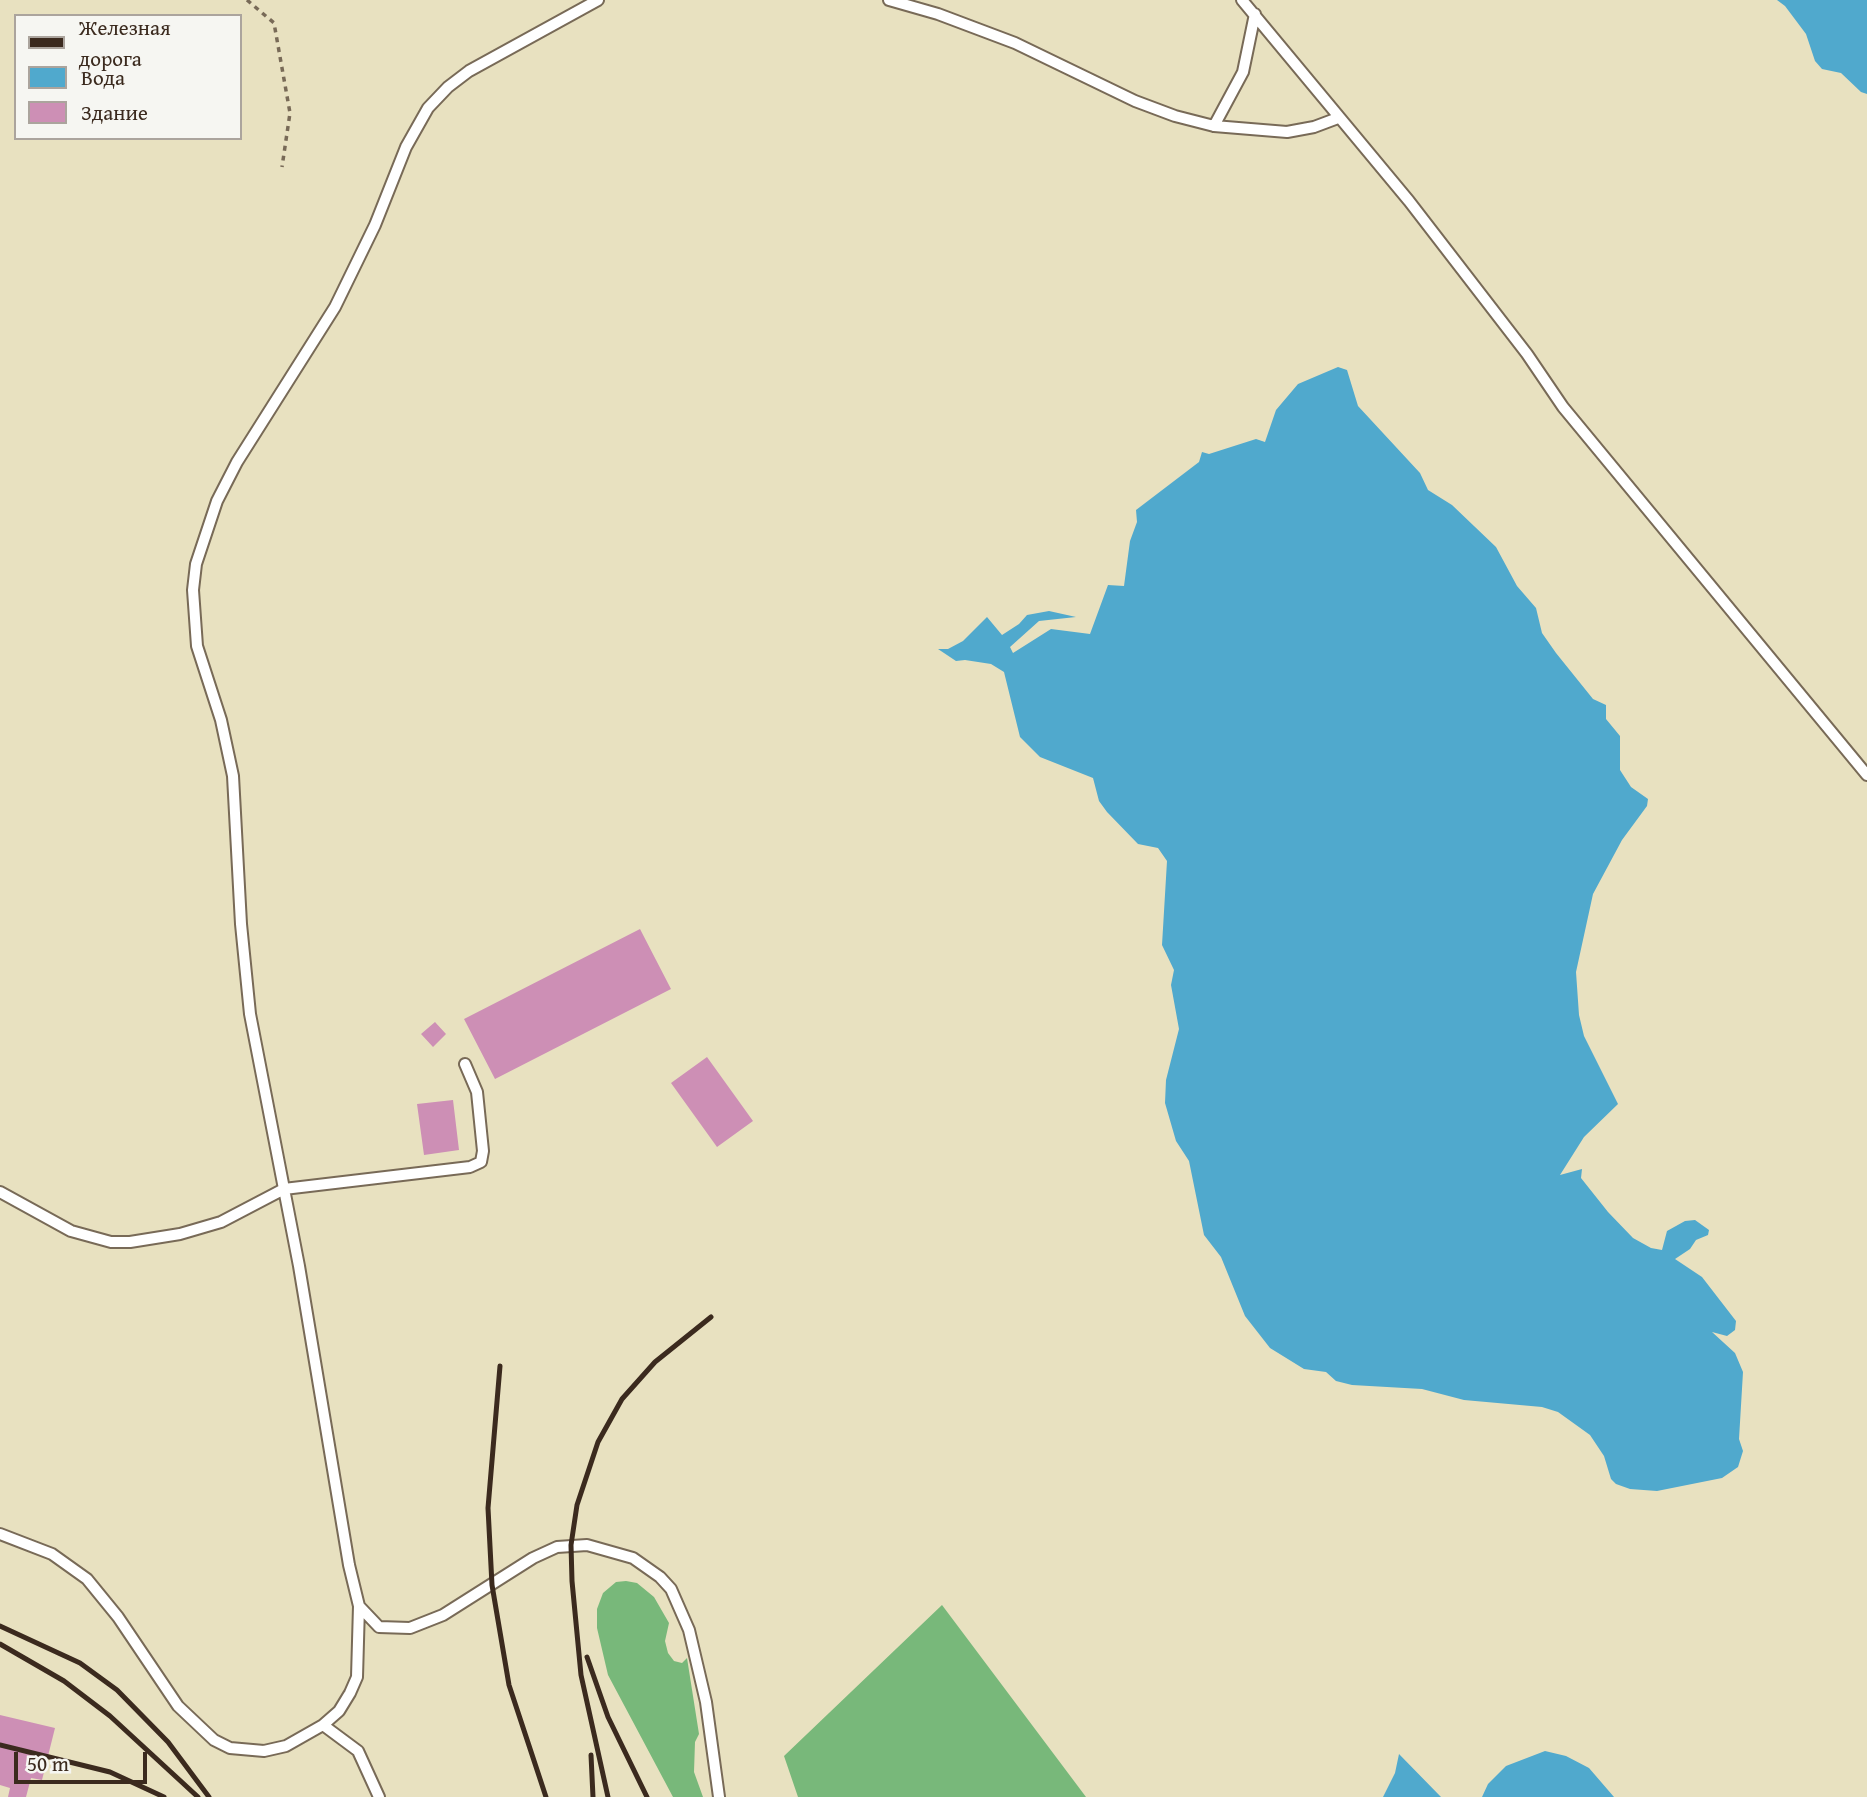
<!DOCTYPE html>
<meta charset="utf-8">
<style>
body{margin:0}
#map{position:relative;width:1867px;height:1797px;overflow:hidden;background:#e8e1c0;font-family:"Gentium Book Plus",serif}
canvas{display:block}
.legend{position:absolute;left:14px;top:14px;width:228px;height:126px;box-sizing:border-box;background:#f6f6f2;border:2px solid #aba49d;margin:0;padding:9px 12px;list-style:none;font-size:21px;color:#3b2a1e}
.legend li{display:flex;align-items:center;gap:14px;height:35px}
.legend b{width:35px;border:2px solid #aba49d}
.scale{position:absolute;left:14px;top:1752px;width:133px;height:32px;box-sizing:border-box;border:4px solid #3b2a1e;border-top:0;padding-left:9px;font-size:21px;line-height:24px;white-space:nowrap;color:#3b2a1e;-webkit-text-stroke:5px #f6f6f2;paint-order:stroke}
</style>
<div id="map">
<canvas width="1867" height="1797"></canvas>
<ul class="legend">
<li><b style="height:9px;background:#3b2a1e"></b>Железная дорога</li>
<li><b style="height:19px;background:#50a9cd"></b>Вода</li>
<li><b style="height:19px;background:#cd8fb5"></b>Здание</li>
</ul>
<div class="scale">50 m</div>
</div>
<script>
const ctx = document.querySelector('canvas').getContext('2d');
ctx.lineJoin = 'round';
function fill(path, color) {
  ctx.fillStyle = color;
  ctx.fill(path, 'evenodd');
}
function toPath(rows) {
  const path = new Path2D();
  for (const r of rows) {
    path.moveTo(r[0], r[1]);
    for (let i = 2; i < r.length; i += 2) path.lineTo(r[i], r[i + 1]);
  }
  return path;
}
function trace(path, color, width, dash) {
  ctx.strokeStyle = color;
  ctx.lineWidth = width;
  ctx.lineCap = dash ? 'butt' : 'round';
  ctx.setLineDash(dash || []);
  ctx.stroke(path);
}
fill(toPath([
 [626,1581,637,1583,654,1597,669,1623,665,1641,668,1653,674,1661,682,1663,687,1658,699,1734,695,1742,694,1772,703,1797,673,1797,608,1675,597,1628,597,1609,603,1593,616,1582],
 [942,1605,1086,1797,798,1797,784,1756]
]), '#78b87a');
fill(toPath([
 [1777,0,1867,0,1867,94,1861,92,1841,73,1822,69,1815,61,1806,34,1785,6],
 [1338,367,1347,370,1358,406,1420,473,1428,490,1452,505,1496,547,1517,586,1536,608,1542,633,1556,653,1593,699,1606,705,1606,719,1620,736,1620,770,1631,787,1648,799,1647,806,1622,840,1593,894,1576,972,1579,1015,1584,1036,1618,1104,1584,1137,1560,1175,1582,1169,1581,1178,1608,1212,1633,1238,1651,1248,1662,1250,1667,1231,1685,1221,1695,1220,1709,1230,1708,1235,1696,1240,1690,1249,1675,1259,1702,1277,1736,1321,1735,1330,1727,1336,1712,1332,1735,1353,1743,1372,1739,1439,1743,1451,1738,1467,1722,1478,1657,1491,1630,1489,1616,1484,1611,1479,1604,1456,1590,1435,1558,1412,1542,1407,1464,1400,1422,1389,1352,1385,1336,1381,1326,1372,1304,1369,1270,1348,1245,1316,1221,1257,1204,1235,1189,1161,1176,1141,1165,1103,1166,1080,1179,1029,1171,985,1174,970,1162,945,1167,861,1158,848,1138,844,1107,812,1099,801,1093,778,1040,757,1020,737,1004,672,991,664,965,660,956,661,938,649,948,649,963,641,987,617,1002,635,1019,624,1027,615,1049,611,1076,617,1039,621,1010,647,1013,653,1051,629,1090,634,1108,585,1124,586,1130,541,1137,522,1136,510,1199,462,1202,452,1209,454,1256,439,1265,442,1276,410,1298,384],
 [1545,1751,1566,1756,1589,1768,1614,1797,1482,1797,1488,1784,1506,1766],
 [1399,1754,1441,1797,1383,1797,1395,1773]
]), '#50a9cd');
fill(toPath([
 [640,929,671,989,495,1079,464,1019],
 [435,1022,446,1034,433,1047,421,1034],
 [707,1057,753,1121,717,1147,671,1083],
 [453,1100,459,1150,424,1155,417,1104],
 [0,1715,55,1728,42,1780,31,1778,26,1797,8,1797,10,1788,0,1785]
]), '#cd8fb5');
const lane = toPath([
 [889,0,938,14,1015,43,1135,101,1175,116,1214,126,1287,132,1314,127,1338,118],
 [1242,0,1409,201,1527,354,1563,407,1867,775],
 [1214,126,1243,72,1255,14],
 [0,1192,71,1231,111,1242,130,1242,180,1234,221,1222,284,1189,470,1167,481,1162,483,1151,477,1092,465,1064],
 [0,1534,52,1554,87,1579,118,1617,178,1706,214,1740,230,1748,264,1751,286,1746,323,1725,339,1711,350,1693,357,1677,359,1606,349,1565,299,1266,250,1014,241,924,233,776,221,720,197,646,193,590,196,564,217,501,237,462,335,307,375,225,406,147,428,108,448,87,469,71,598,0],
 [359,1606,379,1627,410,1628,443,1615,533,1558,557,1547,587,1545,633,1558,660,1577,671,1589,689,1630,706,1702,719,1797],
 [323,1725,358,1751,379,1797]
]);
trace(lane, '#786a57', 14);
trace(toPath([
 [247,0,274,23,290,113,282,167]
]), '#786a57', 3.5, [5, 5]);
trace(lane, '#fff', 10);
trace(toPath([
 [500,1366,488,1508,492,1585,509,1685,546,1797],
 [0,1626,80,1663,117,1690,168,1742,209,1797],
 [0,1644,64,1681,110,1716,198,1797],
 [587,1657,608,1717,647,1797],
 [0,1745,110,1772,164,1797],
 [591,1755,593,1797],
 [608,1797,581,1675,572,1581,571,1545,577,1505,598,1442,622,1399,655,1362,711,1317]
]), '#3b2a1e', 5);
</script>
